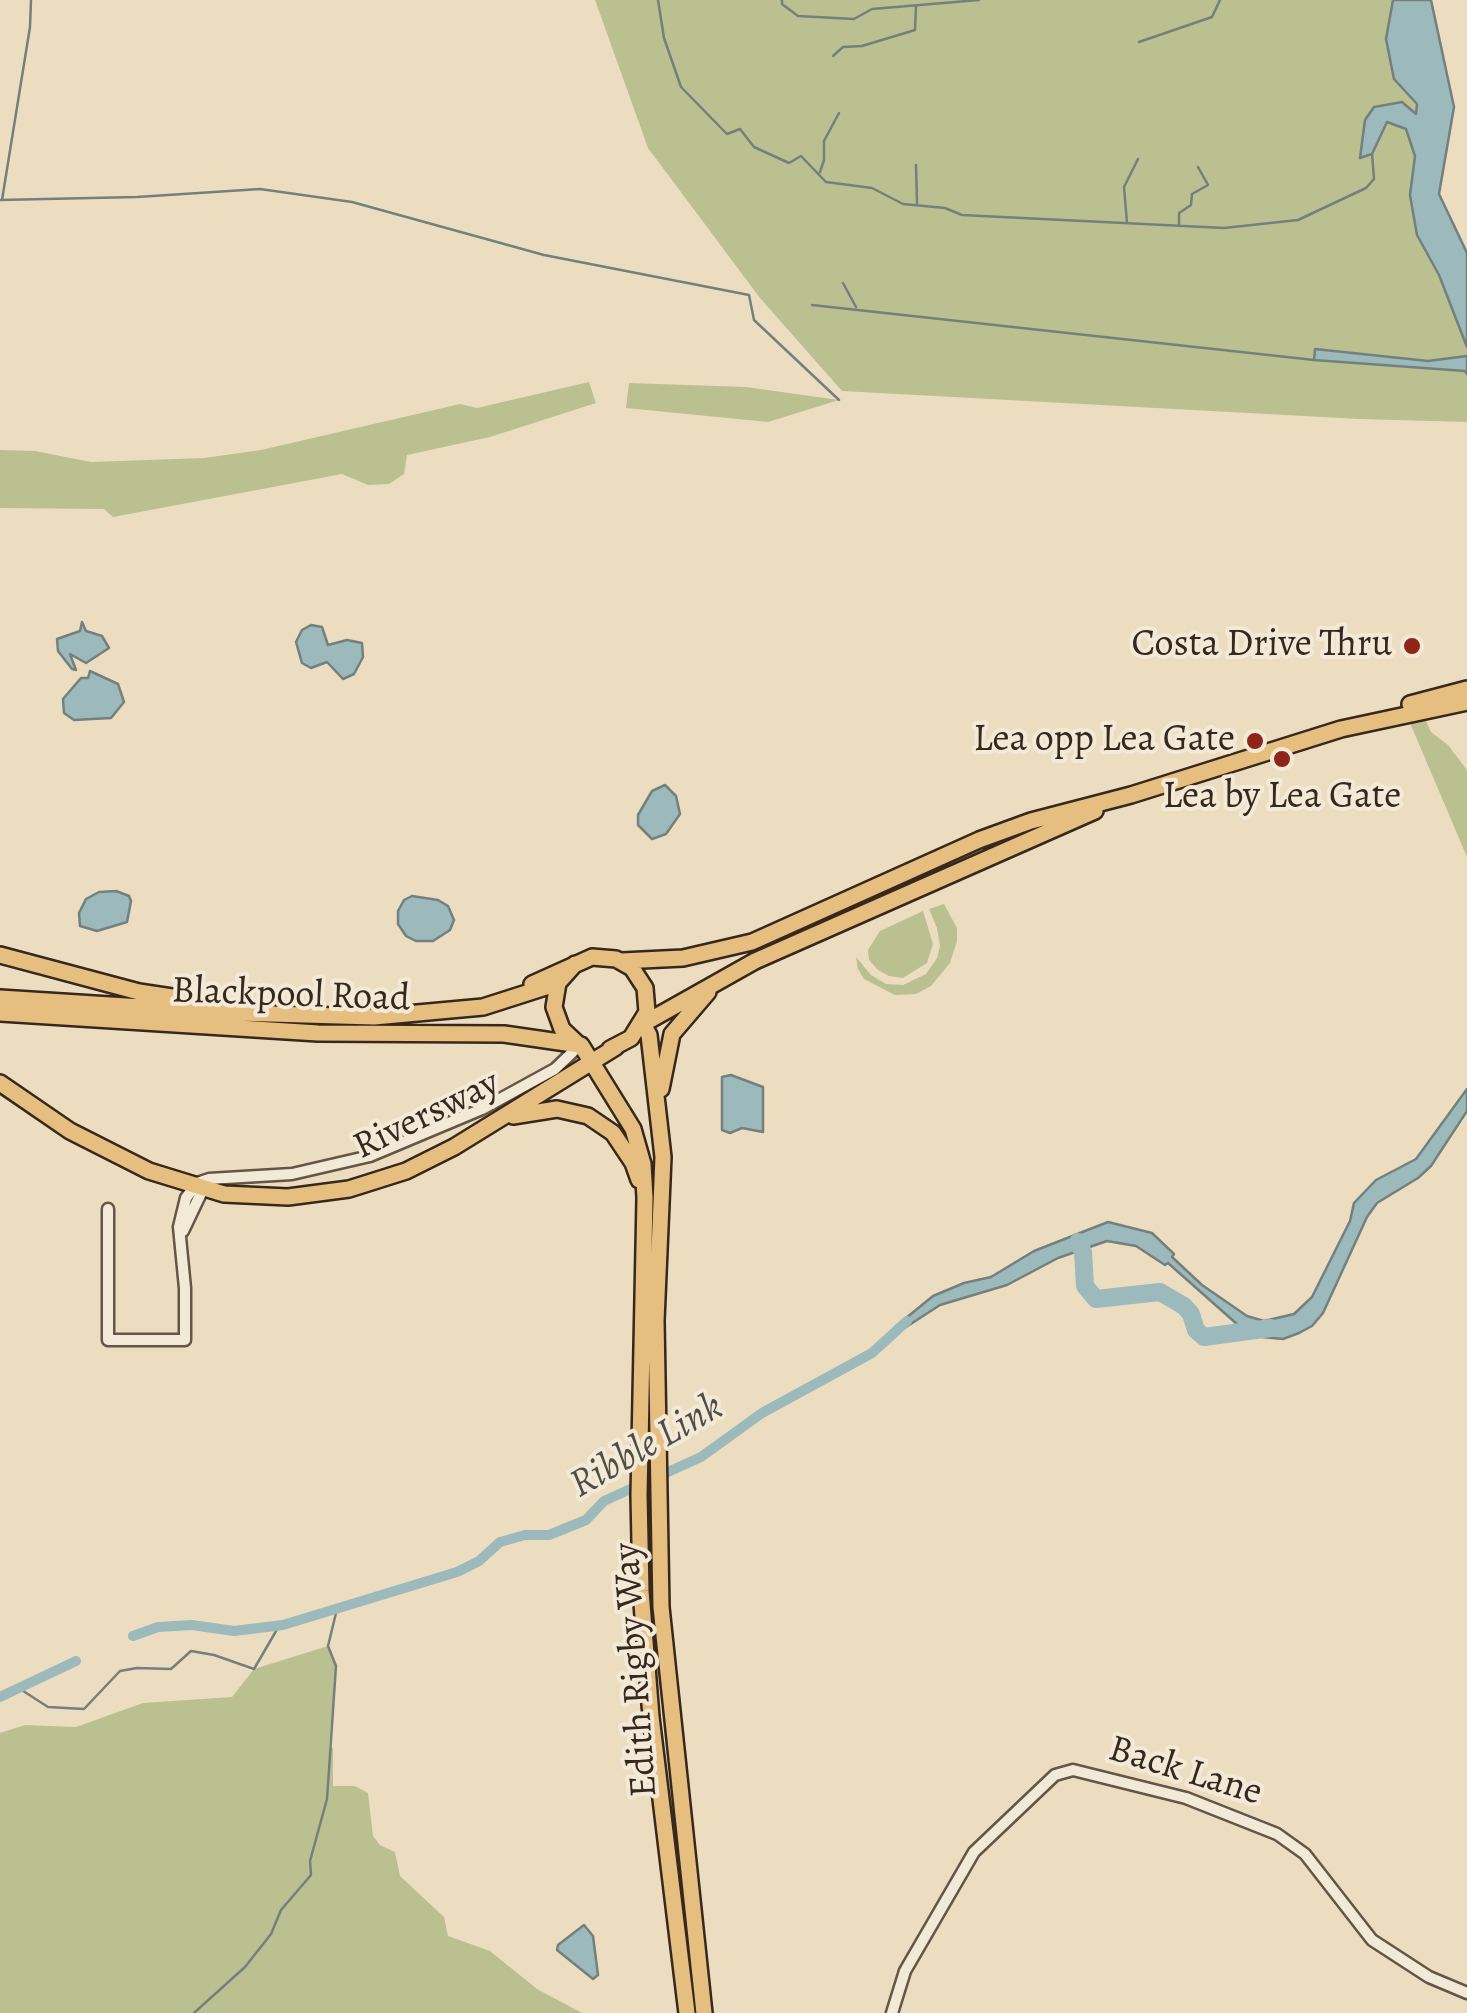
<!DOCTYPE html>
<style>
body{margin:0}
canvas{display:block;background:#ecddc1}
</style>
<canvas width="1467" height="2013"></canvas>
<script>
const ctx = document.querySelector('canvas').getContext('2d');
ctx.lineJoin = 'round';
function fill(path, color) {
  ctx.fillStyle = color;
  ctx.fill(path, 'evenodd');
}
function toPath(rows) {
  const path = new Path2D();
  for (const r of rows) {
    path.moveTo(r[0], r[1]);
    for (let i = 2; i < r.length; i += 2) path.lineTo(r[i], r[i + 1]);
  }
  return path;
}
function trace(path, color, width, dash) {
  ctx.strokeStyle = color;
  ctx.lineWidth = width;
  ctx.lineCap = dash ? 'butt' : 'round';
  ctx.setLineDash(dash || []);
  ctx.stroke(path);
}
function label(font, color, halo, rows, align = 'center') {
  ctx.font = font + ' Alegreya,serif';
  ctx.lineWidth = 8;
  ctx.setLineDash([]);
  ctx.textBaseline = 'middle';
  ctx.strokeStyle = halo;
  ctx.fillStyle = color;
  for (const [text, x, y, turn = 0] of rows) {
    ctx.save();
    ctx.translate(x, y);
    ctx.rotate((+turn || 0) * Math.PI / 180);
    ctx.textAlign = isNaN(turn) ? turn : align;
    if (halo) ctx.strokeText(text, 0, 0);
    ctx.fillText(text, 0, 0);
    ctx.restore();
  }
}
fill(toPath([
 [595,0,1393,0,1386,39,1394,79,1418,104,1416,115,1402,102,1374,107,1373,154,1387,121,1406,129,1415,156,1410,196,1417,235,1439,275,1467,347,1467,422,1359,419,842,391,760,298,648,148],
 [589,382,596,403,490,437,407,455,404,474,389,484,368,485,342,474,113,517,104,509,0,508,0,450,35,451,91,462,204,458,261,450,460,404,477,408],
 [629,383,746,387,839,400,768,422,626,408],
 [1426,721,1431,732,1448,745,1467,770,1467,857,1410,723],
 [944,904,957,928,957,941,950,963,931,986,916,994,895,995,864,979,858,969,856,957,871,975,886,984,903,985,926,974,937,958,940,946,937,928,929,909],
 [923,911,933,944,927,963,903,978,889,976,878,970,869,960,868,950,880,931],
 [328,1646,336,1666,329,1747,333,1748,333,1786,355,1786,368,1793,373,1836,380,1845,395,1852,400,1876,444,1917,448,1936,490,1951,537,1989,582,2013,0,2013,0,1733,25,1725,76,1727,143,1703,232,1697,254,1669]
]), '#bbc091');
const water = toPath([
 [1393,0,1431,0,1454,107,1439,194,1467,253,1467,347,1439,275,1417,235,1410,195,1415,156,1406,129,1387,122,1372,154,1360,158,1365,120,1374,107,1402,102,1416,114,1417,104,1394,79,1386,39,1393,0],
 [1315,349,1428,361,1467,356,1467,374,1465,371,1314,360,1315,349],
 [82,622,86,631,102,636,109,648,86,663,70,654,76,670,72,669,58,651,57,639,80,631,82,622],
 [311,625,322,627,328,645,347,640,362,643,363,657,354,674,343,679,327,662,311,668,302,663,296,642,302,630,311,625],
 [90,671,118,684,124,702,111,718,74,720,64,713,63,699,81,678,88,678,90,671],
 [665,785,676,796,680,814,666,834,652,839,638,825,638,815,652,791,665,785],
 [116,891,129,896,131,901,127,922,97,931,80,926,79,913,86,899,99,892,116,891],
 [412,896,438,900,448,906,454,920,450,930,433,941,416,941,406,936,398,924,398,911,404,900,412,896],
 [731,1075,763,1087,763,1132,742,1128,730,1133,722,1130,722,1077,731,1075],
 [1467,1089,1467,1111,1431,1166,1418,1178,1377,1203,1367,1217,1323,1313,1312,1326,1299,1333,1283,1339,1262,1337,1238,1325,1168,1263,1165,1265,1136,1246,1107,1241,1058,1258,1007,1285,940,1305,900,1331,895,1327,933,1296,964,1283,991,1277,1034,1251,1108,1222,1152,1233,1174,1254,1172,1257,1202,1285,1247,1316,1264,1321,1294,1314,1312,1297,1350,1221,1354,1203,1376,1180,1416,1159,1467,1089],
 [584,1925,593,1936,598,1975,593,1979,557,1950,558,1945,584,1925]
]);
fill(water, '#9cbabc');
trace(water, '#74807d', 2.5);
trace(toPath([
 [658,0,664,38,681,87,727,134,740,129,754,147,789,163,801,156,826,182,872,188,903,204,945,208,962,215,1224,228,1298,220,1366,188,1374,179,1372,154],
 [782,0,782,4,798,16,854,19,872,9,979,0],
 [1139,42,1212,17,1220,0],
 [833,56,843,47,862,46,915,30,916,6],
 [916,165,917,203],
 [820,172,824,160,824,141,839,113],
 [0,200,137,197,260,189,352,202,544,255,749,295,754,320,839,400],
 [2,200,30,27,31,0],
 [1127,223,1124,187,1138,159],
 [1179,226,1179,213,1191,205,1192,194,1208,185,1198,167],
 [843,283,856,307],
 [812,305,1314,360],
 [17,1687,48,1707,84,1709,120,1671,137,1668,171,1669,191,1651,214,1655,254,1669,279,1626],
 [194,2013,245,1967,271,1934,281,1910,311,1875,310,1861,327,1799,336,1666,328,1646,337,1609]
]), '#74807d', 2.5);
trace(toPath([
 [133,1636,158,1627,192,1625,234,1631,283,1625,457,1572,479,1561,500,1542,525,1535,549,1535,586,1520,604,1501,701,1457,762,1413,872,1353,907,1321],
 [0,1697,76,1661]
]), '#9cbabc', 10);
trace(toPath([
 [1078,1242,1083,1252,1085,1286,1096,1299,1160,1292,1184,1306,1191,1314,1196,1330,1204,1337,1271,1328]
]), '#9cbabc', 18);
const minor = toPath([
 [108,1209,108,1340,185,1340,185,1288,179,1227,186,1198,197,1183,209,1179,292,1174,370,1156,482,1109,555,1069,580,1045],
 [183,1231,203,1189],
 [892,2013,905,1971,974,1852,1055,1775,1073,1770,1186,1798,1277,1834,1305,1854,1372,1940,1429,1977,1467,1993]
]);
const highway = toPath([
 [1410,704,1467,689],
 [0,955,139,992,205,1002],
 [622,961,683,958,752,942,979,840,1031,821,1131,795,1341,729,1467,702],
 [575,964,558,983,554,1007,562,1029,578,1044],
 [532,984,592,957,616,959,632,968,645,988,647,1012,631,1038,610,1049],
 [0,998,236,1013,374,1017,483,1007,558,983],
 [0,1013,318,1033,504,1034,580,1045],
 [643,1024,649,1035,663,1157,656,1321,661,1607,704,2013],
 [643,1024,755,961,1095,811],
 [581,1045,633,1129,643,1164,645,1198,639,1495,641,1591,651,1717,687,2013],
 [0,1083,70,1131,149,1171,224,1194,288,1197,349,1189,406,1171,454,1147,616,1047],
 [661,1089,672,1034,708,992],
 [513,1116,557,1109,588,1116,613,1133,633,1163,639,1180]
]);
trace(minor, '#645547', 15);
trace(highway, '#37281e', 20);
trace(minor, '#f3e9d7', 10);
trace(highway, '#e6be80', 15);
for (const [x, y, r, color] of [
 [1412,646,10,"#8f2418"],
 [1255,741,10,"#8f2418"],
 [1282,759,10,"#8f2418"]
]) {
  const dot = new Path2D();
  dot.arc(x, y, r, 0, 2 * Math.PI);
  ctx.fillStyle = color;
  ctx.fill(dot);
  trace(dot, '#f3e9d7', 4);
}
label('38px', '#37281e', '#f3e9d7', [
 ["Costa Drive Thru",1392,646],
 ["Lea opp Lea Gate",1235,741],
 ["Lea by Lea Gate",1282,798,"center"]
], 'right');
label('38px', '#37281e', '#f3e9d7', [
 ["Blackpool Road",291,996,2],
 ["Riversway",427,1116,-26],
 ["Edith Rigby Way",637,1670,-94],
 ["Back Lane",1185,1772,17]
]);
label('italic 40px', '#504c46', '#f3e9d7', [
 ["Ribble Link",647,1447,-30]
]);
</script>
